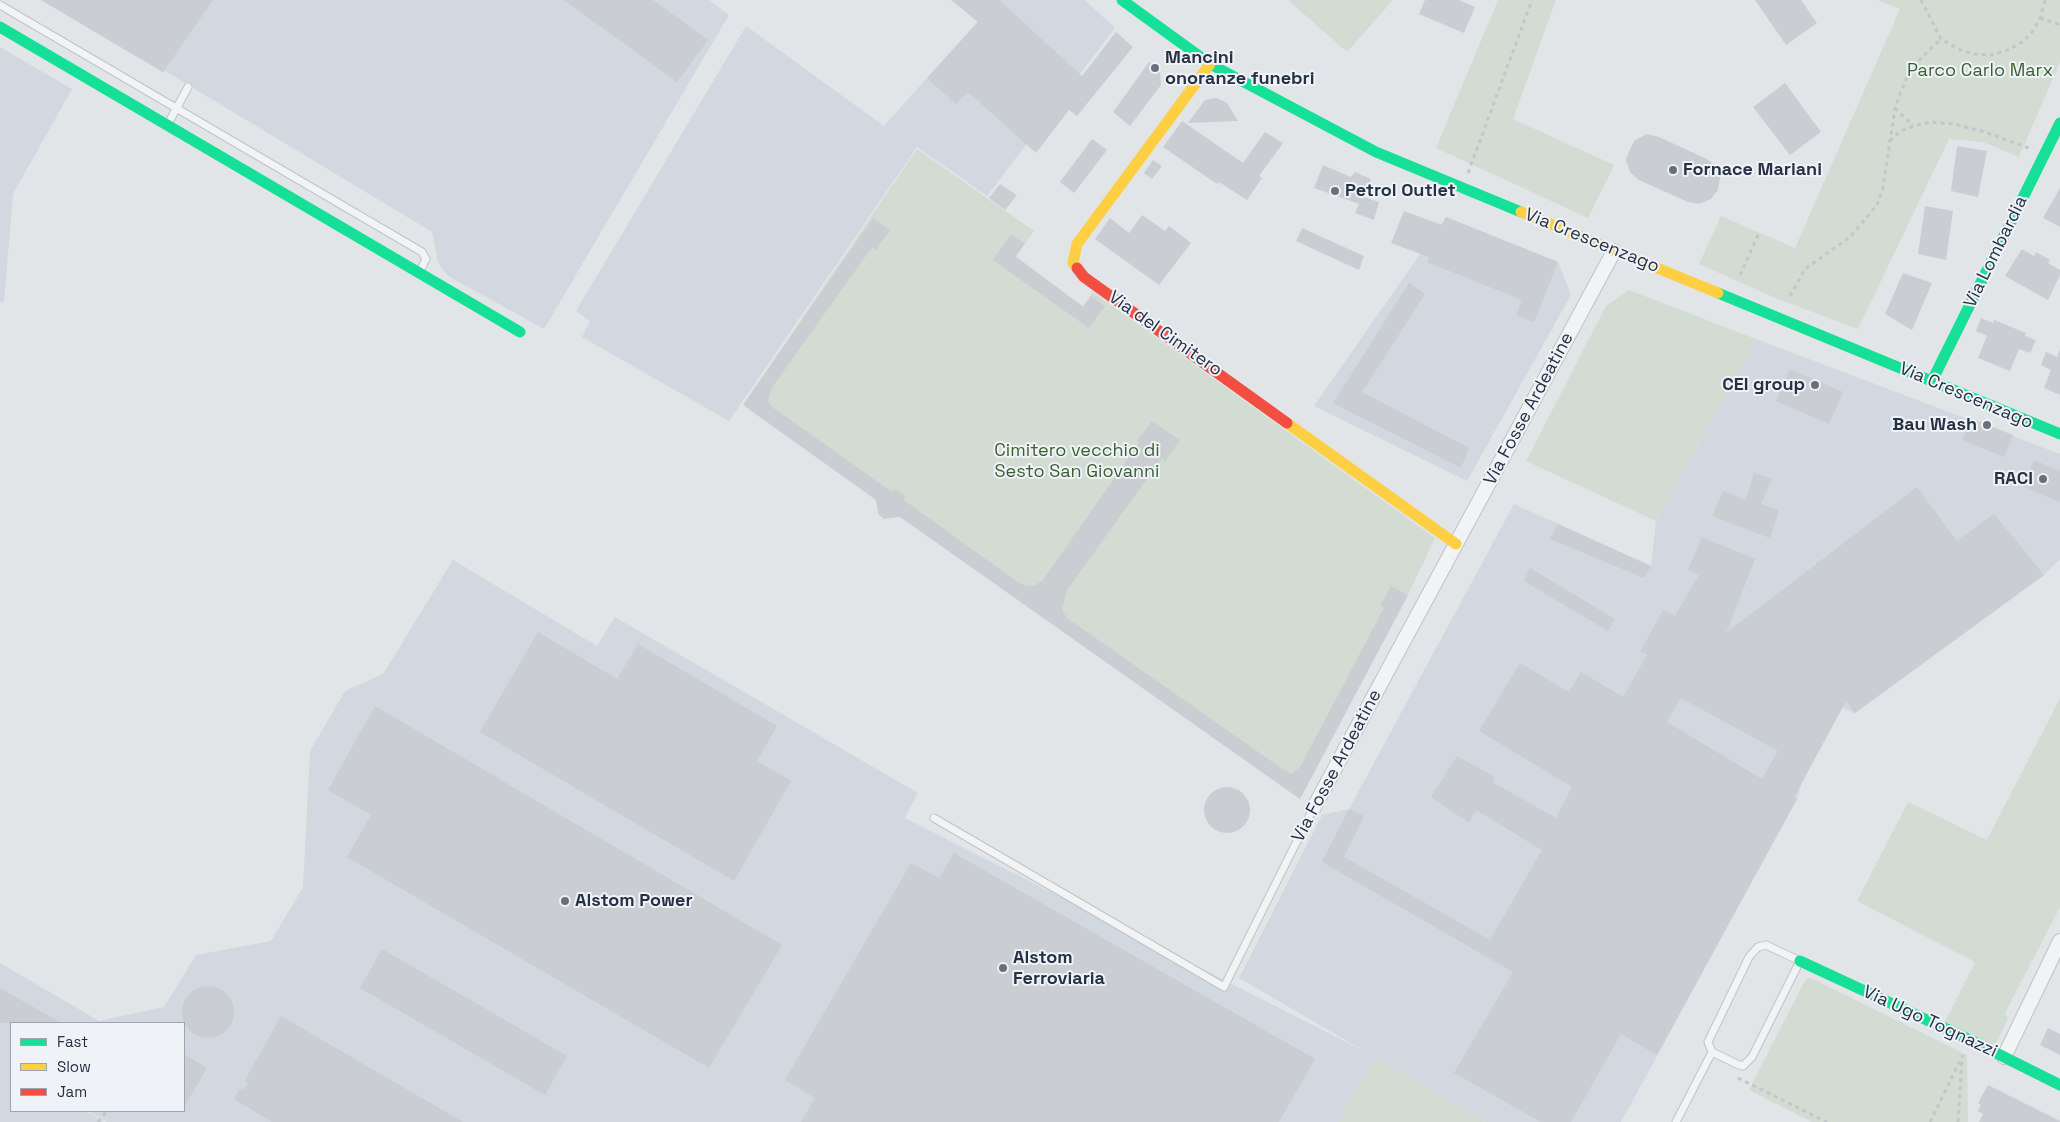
<!DOCTYPE html>
<style>
body{margin:0}
#map{position:relative;width:2060px;height:1122px;overflow:hidden;background:#e2e5e8;font-family:"Space Grotesk",sans-serif}
canvas{display:block}
.legend{position:absolute;left:10px;top:1022px;width:175px;height:90px;box-sizing:border-box;background:#eff3f8;border:1px solid #9fa5b0;margin:0;padding:6px 9px;list-style:none;font-size:15px;color:#263144}
.legend li{display:flex;align-items:center;gap:10px;height:25px}
.legend b{width:25px;border:1px solid #9fa5b0}
</style>
<div id="map">
<canvas width="2060" height="1122"></canvas>
<ul class="legend">
<li><b style="height:6px;background:#16e098"></b>Fast</li>
<li><b style="height:6px;background:#ffcf43"></b>Slow</li>
<li><b style="height:6px;background:#f24e42"></b>Jam</li>
</ul>
</div>
<script>
const ctx = document.querySelector('canvas').getContext('2d');
ctx.lineJoin = 'round';
function fill(path, color) {
  ctx.fillStyle = color;
  ctx.fill(path, 'evenodd');
}
function toPath(rows) {
  const path = new Path2D();
  for (const r of rows) {
    if (r.length === 3) {
      path.moveTo(r[0] + r[2], r[1]);
      path.arc(r[0], r[1], r[2], 0, 2 * Math.PI);
      continue;
    }
    path.moveTo(r[0], r[1]);
    for (let i = 2; i < r.length; i += 2) path.lineTo(r[i], r[i + 1]);
  }
  return path;
}
function trace(path, color, width, dash) {
  ctx.strokeStyle = color;
  ctx.lineWidth = width;
  ctx.lineCap = dash ? 'butt' : 'round';
  ctx.setLineDash(dash || []);
  ctx.stroke(path);
}
function label(font, color, halo, rows, align = 'center') {
  ctx.font = font + ' "Space Grotesk",sans-serif';
  ctx.lineWidth = 4;
  ctx.setLineDash([]);
  ctx.textBaseline = 'middle';
  ctx.strokeStyle = halo;
  ctx.fillStyle = color;
  for (const [text, x, y, turn = 0] of rows) {
    ctx.save();
    ctx.translate(x, y);
    ctx.rotate((+turn || 0) * Math.PI / 180);
    ctx.textAlign = isNaN(turn) ? turn : align;
    if (halo) ctx.strokeText(text, 0, 0);
    ctx.fillText(text, 0, 0);
    ctx.restore();
  }
}
fill(toPath([
 [41,0,709,0,729,15,544,329,448,276,438,263,432,232,165,71,164,73],
 [997,0,1085,0,1115,28,987,196,917,147,729,421,582,337,590,321,576,311,746,26,884,126],
 [0,47,72,89,13,194,4,302,0,302],
 [1446,217,1558,262,1571,295,1467,481,1314,406],
 [1756,339,2060,454,2060,559,2044,575,1855,713,1842,708,1802,783,1797,799,1621,1122,1486,1122,1376,1058,1338,1122,107,1122,88,1111,184,1111,184,1023,11,1023,11,1111,86,1111,104,1122,0,1122,0,963,99,1021,164,1007,196,955,271,941,303,887,310,751,345,691,383,674,453,560,597,646,615,617,918,793,905,818,1364,1051,1239,978,1322,815,1349,809,1514,504,1651,566,1656,521]
]), '#d2d8df');
fill(toPath([
 [1288,0,1393,0,1347,52],
 [1498,0,1556,0,1513,119,1614,165,1588,218,1436,148],
 [1877,0,2060,0,2060,62,2019,157,1983,142,1949,139,1858,329,1773,297,1699,264,1721,216,1795,248,1900,9],
 [917,149,1034,231,1016,257,1083,306,1093,292,1435,538,1408,595,1300,799,743,405],
 [1629,290,1756,339,1656,521,1526,461,1606,306],
 [2060,698,2060,907,2005,1013,2008,1019,1995,1045,1942,1028,1975,962,1857,901,1908,802,1987,840],
 [1808,978,1815,980,1967,1055,1968,1122,1812,1122,1749,1090,1803,984],
 [1375,1057,1486,1122,1338,1122]
]), '#d2dcd2');
fill(toPath([
 [41,0,213,0,163,72],
 [564,0,653,0,708,40,677,82],
 [951,0,999,0,1082,76,1116,32,1133,47,1077,116,1069,110,1036,153,968,92,956,104,927,78,978,22],
 [1425,0,1459,0,1475,7,1464,33,1419,14],
 [1755,0,1801,0,1817,23,1786,45],
 [1149,62,1160,71,1161,85,1130,126,1113,112],
 [1785,83,1821,132,1790,155,1753,107],
 [1217,98,1227,103,1238,121,1188,123,1205,100],
 [1182,121,1243,163,1265,132,1283,143,1259,176,1262,178,1247,200,1219,182,1217,184,1163,147],
 [1647,134,1659,137,1707,159,1717,167,1720,178,1718,190,1711,199,1699,204,1688,202,1639,180,1630,172,1626,160,1630,149,1635,140],
 [1092,139,1107,150,1074,193,1060,182],
 [1957,146,1987,151,1978,197,1951,191],
 [1153,160,1162,166,1152,179,1144,173],
 [1323,165,1351,177,1355,172,1371,179,1364,197,1379,202,1374,220,1355,213,1359,204,1314,188],
 [1000,184,1017,195,1005,210,989,198],
 [2060,188,2060,227,2043,218],
 [1925,206,1953,211,1946,260,1918,254],
 [1404,211,1442,225,1446,217,1558,262,1534,322,1516,315,1522,300,1427,262,1429,257,1391,243],
 [1142,215,1165,231,1169,226,1191,243,1159,285,1095,239,1110,218,1129,233],
 [873,218,890,230,876,250,872,247,773,386,768,400,772,407,892,492,894,489,906,496,904,500,1019,583,1028,586,1036,585,1043,580,1139,443,1137,441,1152,421,1180,440,1165,461,1162,458,1067,590,1062,610,1067,618,1281,768,1292,774,1300,767,1384,608,1380,606,1391,586,1408,595,1300,799,900,517,884,519,878,514,876,500,743,405],
 [1302,228,1364,256,1359,270,1296,241],
 [1011,234,1025,244,1015,256,1083,307,1091,296,1105,306,1089,328,993,260],
 [2022,249,2034,256,2036,252,2050,260,2048,263,2060,270,2060,275,2048,300,2005,276],
 [1903,273,1932,283,1912,330,1885,314],
 [1409,283,1425,294,1362,392,1469,448,1461,468,1333,403],
 [1981,318,1993,323,1994,320,2026,333,2025,336,2036,340,2030,353,2019,349,2010,371,1978,358,1987,336,1976,331],
 [2060,349,2060,395,2044,388,2051,370,2041,365,2046,352,2057,357],
 [1790,369,1843,392,1829,424,1776,401],
 [1971,418,2013,435,2004,457,1962,440],
 [2034,460,2060,471,2060,502,2023,487],
 [1754,473,1772,479,1761,504,1779,510,1770,538,1712,516,1723,491,1746,500],
 [1917,487,1957,541,1994,514,2044,575,1855,713,1846,701,1794,797,1797,799,1657,1055,1621,1034,1571,1122,1541,1122,1454,1073,1513,972,1322,862,1349,809,1364,816,1344,857,1490,940,1542,850,1476,810,1469,823,1431,797,1457,756,1495,777,1492,782,1556,818,1572,787,1479,731,1520,663,1569,692,1581,672,1623,697,1647,655,1640,652,1663,610,1675,616,1699,575,1688,570,1702,537,1755,559,1726,633],
 [1681,698,1778,751,1762,779,1667,722],
 [1558,524,1651,566,1644,578,1550,539],
 [1530,568,1615,619,1608,631,1524,581],
 [538,632,617,679,638,644,777,726,757,761,791,781,734,881,480,732],
 [375,706,782,945,709,1068,347,857,371,815,328,790],
 [1227,810,23],
 [954,853,1315,1059,1279,1122,801,1122,815,1098,785,1080,911,863,939,878],
 [382,949,567,1056,545,1095,360,988],
 [208,1012,26],
 [0,988,61,1023,0,1023],
 [281,1016,463,1122,272,1122,234,1099,240,1088,243,1090,248,1084,245,1080],
 [2048,1028,2060,1034,2060,1055,2040,1045],
 [184,1054,207,1068,184,1107],
 [1988,1085,2060,1121,2060,1122,1979,1122,1983,1114,1978,1111,1981,1105,1978,1103]
]), '#cacdd1');
const lane = toPath([
 [0,5,422,252,426,259,419,273],
 [168,124,188,87],
 [934,818,1224,987,1313,809],
 [1766,945,1800,961,1752,1057,1743,1066,1739,1065,1712,1052,1708,1042,1749,957,1758,947,1766,945],
 [1676,1122,1712,1052]
]);
const street = toPath([
 [1313,809,1614,251],
 [2004,1057,2060,941]
]);
trace(lane, '#c0c3c6', 9);
trace(street, '#c0c3c6', 16);
trace(toPath([
 [1921,0,1941,39,1958,49,1974,54,1992,55,2008,50,2024,41,2033,31,2040,18,2045,0],
 [2040,18,2060,25],
 [1895,108,1913,126],
 [1890,141,1899,132,1913,126,1931,122,1953,124,1982,131,2029,148],
 [1468,173,1532,0],
 [1740,275,1759,233],
 [1790,296,1805,269,1850,237,1877,205,1883,188,1895,108,1900,94,1907,77,1921,58,1941,39],
 [1738,1078,1827,1122],
 [98,1122,107,1111],
 [1930,1122,1963,1055],
 [1958,1122,1962,1060]
]), '#c3c6cb', 3, [4, 4]);
trace(lane, '#f2f3f4', 7);
trace(street, '#f2f3f4', 14);
trace(toPath([
 [1122,0,1210,64,1376,152,1521,212],
 [0,27,520,332],
 [1718,293,2060,434],
 [1932,381,2060,123],
 [1800,961,1970,1040,2060,1085]
]), '#16e098', 11);
trace(toPath([
 [1521,212,1718,293],
 [1077,268,1073,263,1077,244,1210,64],
 [1287,423,1456,544]
]), '#ffcf43', 11);
trace(toPath([
 [1077,268,1084,277,1287,423]
]), '#f24e42', 11);
for (const [x, y, r, color] of [
 [1155,68,5,"#68707d"],
 [1673,170,5,"#68707d"],
 [1335,191,5,"#68707d"],
 [1815,385,5,"#68707d"],
 [1987,425,5,"#68707d"],
 [2043,479,5,"#68707d"],
 [565,901,5,"#68707d"],
 [1003,968,5,"#68707d"]
]) {
  const dot = new Path2D();
  dot.arc(x, y, r, 0, 2 * Math.PI);
  ctx.fillStyle = color;
  ctx.fill(dot);
  trace(dot, '#eff3f8', 2);
}
label('bold 18px', '#263144', '#eff3f8', [
 ["Mancini",1165,58],
 ["onoranze funebri",1165,79],
 ["Fornace Mariani",1683,170],
 ["Petrol Outlet",1345,191],
 ["CEI group",1805,385,"right"],
 ["Bau Wash",1977,425,"right"],
 ["RACI",2033,479,"right"],
 ["Alstom Power",575,901],
 ["Alstom",1013,958],
 ["Ferroviaria",1013,979]
], 'left');
label('18px', '#3b6132', '#eff3f8', [
 ["Parco Carlo Marx",1980,71],
 ["Cimitero vecchio di",1077,451],
 ["Sesto San Giovanni",1077,472]
]);
label('18px', '#263144', '#eff3f8', [
 ["Via Crescenzago",1592,241,22],
 ["Via Lombardia",1996,252,-64],
 ["Via del Cimitero",1165,334,35],
 ["Via Crescenzago",1966,396,23],
 ["Via Fosse Ardeatine",1529,409,-62],
 ["Via Fosse Ardeatine",1337,766,-62],
 ["Via Ugo Tognazzi",1930,1022,25]
]);
</script>
